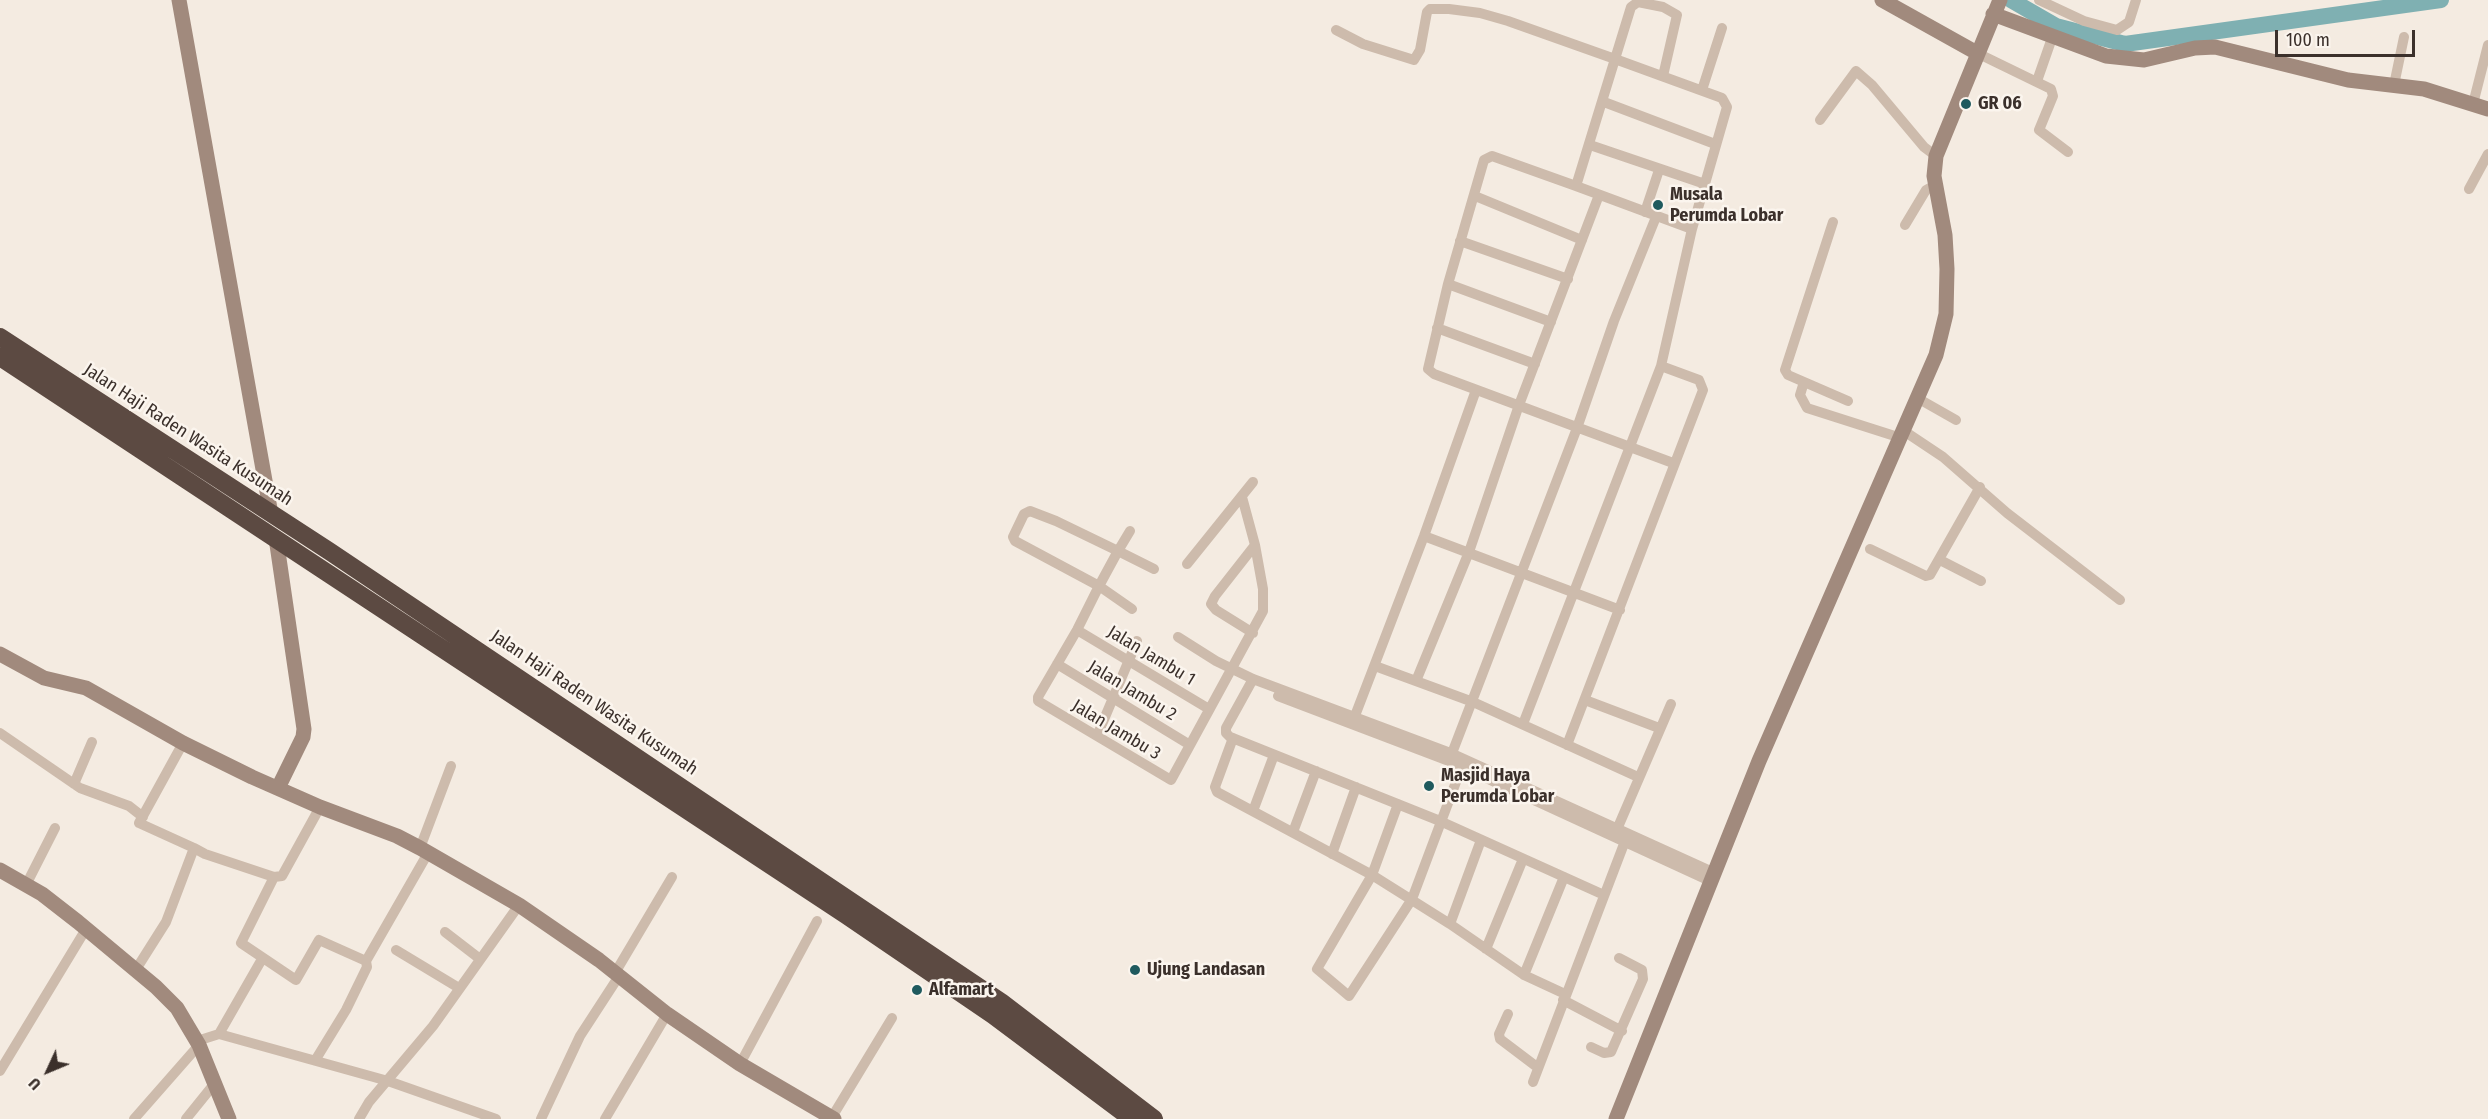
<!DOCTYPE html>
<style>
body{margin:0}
#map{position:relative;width:2488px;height:1119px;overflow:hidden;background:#f4ebe1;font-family:"Fira Sans Condensed",sans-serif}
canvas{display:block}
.north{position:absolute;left:18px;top:1041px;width:60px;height:60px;-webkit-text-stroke:4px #fbf5ee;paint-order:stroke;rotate:226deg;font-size:16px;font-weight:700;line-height:24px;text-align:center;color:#3b302b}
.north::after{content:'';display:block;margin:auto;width:21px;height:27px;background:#3b302b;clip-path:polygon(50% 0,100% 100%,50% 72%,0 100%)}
.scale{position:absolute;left:2275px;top:30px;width:140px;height:27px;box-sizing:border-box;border:3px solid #3b302b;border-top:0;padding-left:8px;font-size:18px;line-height:21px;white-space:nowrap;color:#3b302b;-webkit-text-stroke:4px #fbf5ee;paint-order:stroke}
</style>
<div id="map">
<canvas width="2488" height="1119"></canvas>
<div class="north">U</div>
<div class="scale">100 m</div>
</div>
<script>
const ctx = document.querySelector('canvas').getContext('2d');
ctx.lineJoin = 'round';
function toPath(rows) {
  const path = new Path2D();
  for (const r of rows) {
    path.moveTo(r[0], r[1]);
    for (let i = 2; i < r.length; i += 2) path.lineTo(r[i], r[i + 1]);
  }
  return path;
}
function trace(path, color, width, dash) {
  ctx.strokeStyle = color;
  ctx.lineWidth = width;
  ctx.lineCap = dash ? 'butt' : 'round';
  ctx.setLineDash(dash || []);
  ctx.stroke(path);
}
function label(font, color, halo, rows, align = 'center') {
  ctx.font = font + ' "Fira Sans Condensed",sans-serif';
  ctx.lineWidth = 5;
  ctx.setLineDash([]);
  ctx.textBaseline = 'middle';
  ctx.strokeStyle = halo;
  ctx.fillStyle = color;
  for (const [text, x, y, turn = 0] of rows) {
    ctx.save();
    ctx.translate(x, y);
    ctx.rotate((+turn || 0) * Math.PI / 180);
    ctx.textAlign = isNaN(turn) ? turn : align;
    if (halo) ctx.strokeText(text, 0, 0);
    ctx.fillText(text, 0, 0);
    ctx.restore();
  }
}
trace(toPath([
 [2011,0,2056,26,2125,44,2441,0]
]), '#7fb0b2', 16);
trace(toPath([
 [2039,0,2084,21,2117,30,2129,22,2136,0],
 [1336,30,1363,44,1414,60,1420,50,1427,12,1430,9,1449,9,1480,13,1508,21,1615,59,1631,7,1638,2,1663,7,1677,15,1663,76],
 [1977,53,2051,89,2053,96,2039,130,2068,152],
 [2037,81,2052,38],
 [2394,85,2404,37],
 [1702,90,1722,28],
 [1604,102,1715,144],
 [2473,104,2488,45],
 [1820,120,1856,71,1872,85,1924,147,1936,156],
 [1590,145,1705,184],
 [1576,186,1492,156,1484,160,1448,284,1428,369,1434,374,1673,463],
 [2469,189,2488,154],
 [1475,196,1582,240],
 [1645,212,1659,170],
 [1833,222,1785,370,1788,375,1848,401],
 [1905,225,1926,190,1935,185],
 [1460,241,1568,279],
 [1448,284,1551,322],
 [1437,328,1535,364],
 [1804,382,1800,395,1807,408,1901,438],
 [1919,399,1956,420],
 [1904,431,1943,457,2007,513,2120,600],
 [1130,531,1118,551,1154,569],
 [1424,536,1620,610],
 [1870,549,1926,576,1930,575,1980,487],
 [1940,560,1981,581],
 [1187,564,1253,482],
 [1132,609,1099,586,1015,541,1013,537,1024,514,1030,511,1056,521,1118,551,1099,586,1077,630,1038,697,1038,701,1171,780,1263,611,1263,589,1255,545,1242,497],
 [1077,630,1209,709],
 [1253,633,1216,610,1211,604,1215,596,1255,545],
 [1178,637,1216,661,1253,679,1453,754,1715,873],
 [1057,664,1190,745],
 [1375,666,1473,702,1638,777],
 [1253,679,1226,728,1226,733,1230,737,1440,821,1604,895],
 [1416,681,1469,552,1519,405,1599,195],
 [1278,696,1449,761,1712,882],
 [1585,700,1659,728],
 [1353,721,1424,536,1476,390],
 [1523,724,1661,366,1692,229,1727,107,1722,98,1615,59,1576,186,1692,229],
 [0,733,80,788,129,806,143,817],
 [1097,736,1137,641],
 [1233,738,1215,787,1217,792,1372,875,1450,924,1524,975,1565,994],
 [183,743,139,823,194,848],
 [1567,745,1703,390,1699,380,1661,366],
 [1449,761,1577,428,1614,321,1656,217],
 [74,784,92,742],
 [1398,804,1372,875,1317,969,1349,996,1412,899,1462,766],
 [1253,811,1274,755],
 [1293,832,1316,771],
 [1615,834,1671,704],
 [420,848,451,766],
 [1332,854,1356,787],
 [26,885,55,828],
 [1450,924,1481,840],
 [445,932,480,959],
 [1486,949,1523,859],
 [396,950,459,988],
 [366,961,428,853],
 [135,971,166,922,194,848,205,854,274,877],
 [615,973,672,877],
 [1524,975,1564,877],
 [1563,1000,1622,1031],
 [1508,1014,1499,1034,1500,1039,1537,1067],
 [219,1034,262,959],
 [197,1041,219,1034,388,1081,496,1119],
 [1591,1047,1604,1053,1611,1052,1643,979,1642,970,1619,958],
 [316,1059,346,1010,367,967,366,961,319,940,296,980,241,943,274,877,282,876,320,807],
 [740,1064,817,921],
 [0,1071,86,929],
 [1533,1082,1627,836],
 [832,1117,892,1018],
 [134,1119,199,1045],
 [186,1119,215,1083],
 [359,1119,369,1102,433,1026,519,905],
 [541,1119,580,1036,619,976],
 [605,1119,667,1014]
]), '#cdbbac', 10);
trace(toPath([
 [179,0,271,514],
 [1882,0,1977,53],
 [1993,14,2106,56,2144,60,2195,48,2215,47,2348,80,2424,89,2488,109],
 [276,538,304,729,303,737,278,788],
 [0,654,44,678,86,688,183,743,252,777,320,807,397,836,420,848,519,905,599,960,667,1014,740,1064,834,1119],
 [0,870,42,894,78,922,156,987,177,1008,199,1045,229,1119],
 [1616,1119,1759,761,1936,355,1946,314,1947,269,1945,235,1934,176,1936,156,2000,0]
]), '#a18a7d', 15);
trace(toPath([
 [0,337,329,551,1001,1002,1154,1119],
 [0,357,846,915,993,1015,1132,1119]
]), '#5c4a42', 18);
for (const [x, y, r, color] of [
 [1966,104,6,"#1f5a5e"],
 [1658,205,6,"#1f5a5e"],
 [1429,786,6,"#1f5a5e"],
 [1135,970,6,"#1f5a5e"],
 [917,990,6,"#1f5a5e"]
]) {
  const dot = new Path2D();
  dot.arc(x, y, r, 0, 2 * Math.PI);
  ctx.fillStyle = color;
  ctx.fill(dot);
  trace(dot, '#fbf5ee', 2);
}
label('bold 18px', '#3b302b', '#fbf5ee', [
 ["GR 06",1978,104],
 ["Musala",1670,195],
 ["Perumda Lobar",1670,216],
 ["Masjid Haya",1441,776],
 ["Perumda Lobar",1441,797],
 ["Ujung Landasan",1147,970],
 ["Alfamart",929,990]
], 'left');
label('18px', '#3b302b', '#fbf5ee', [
 ["Jalan Haji Raden Wasita Kusumah",188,435,33],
 ["Jalan Jambu 1",1151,656,31],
 ["Jalan Jambu 2",1132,691,31],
 ["Jalan Haji Raden Wasita Kusumah",594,703,34],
 ["Jalan Jambu 3",1116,730,31]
]);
</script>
